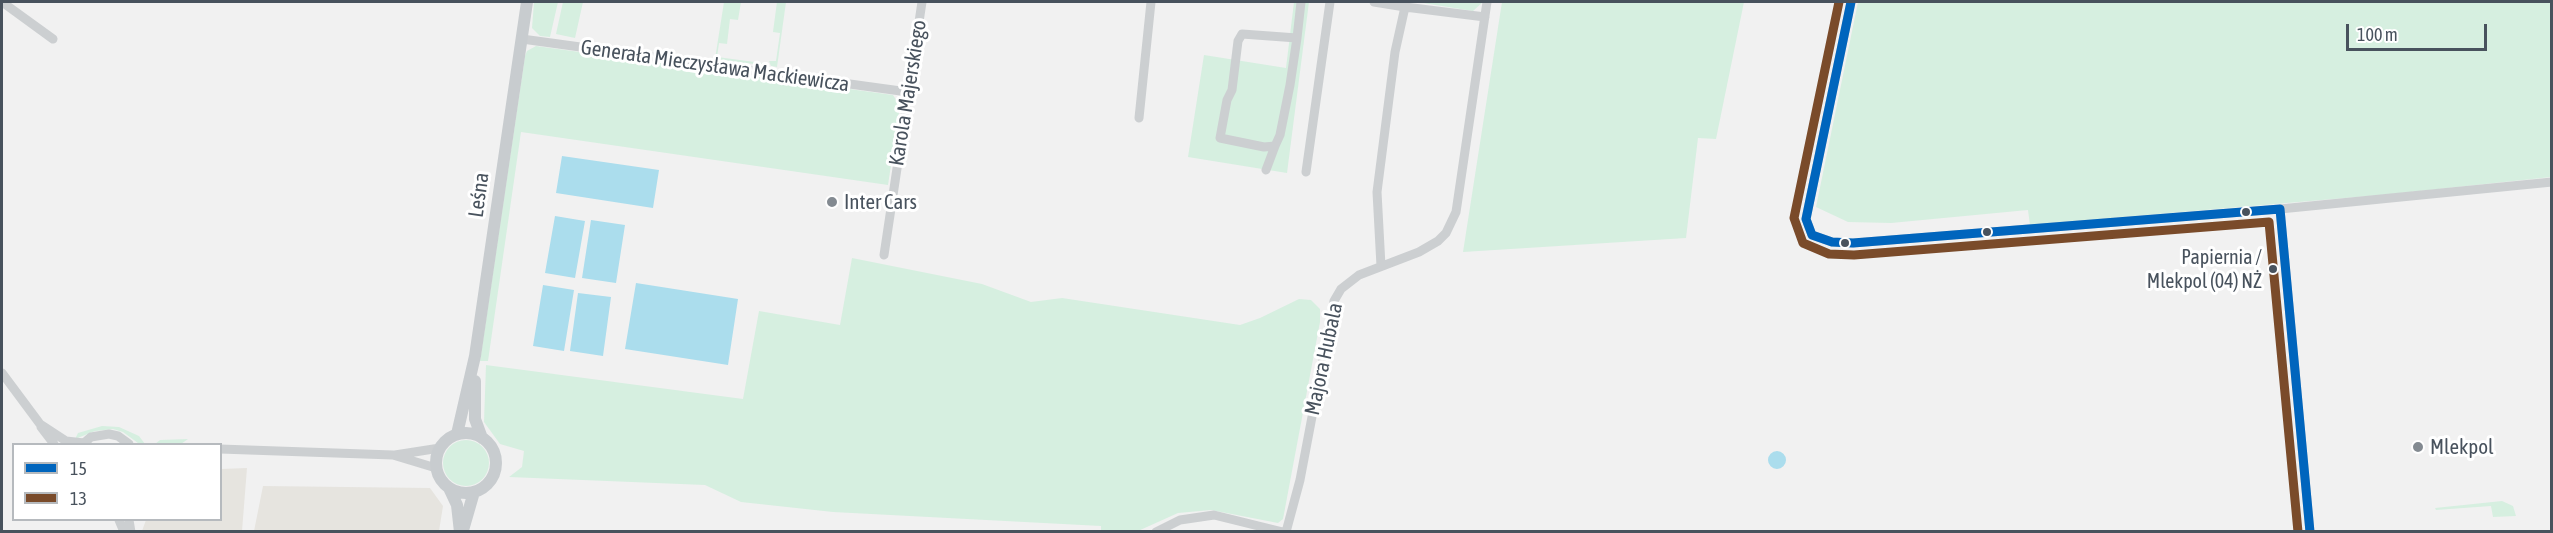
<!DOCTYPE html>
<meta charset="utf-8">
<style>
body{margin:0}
#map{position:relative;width:2553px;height:533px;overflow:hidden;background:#f1f1f1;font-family:"Asap Condensed",sans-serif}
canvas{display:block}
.frame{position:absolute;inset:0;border:3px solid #48525d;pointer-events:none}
.legend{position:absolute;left:12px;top:443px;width:210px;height:78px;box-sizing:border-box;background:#fff;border:2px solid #b6babe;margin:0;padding:8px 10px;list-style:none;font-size:18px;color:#48525d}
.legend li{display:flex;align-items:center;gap:12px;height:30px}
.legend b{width:30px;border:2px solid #b6babe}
.scale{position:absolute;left:2346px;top:24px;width:141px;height:27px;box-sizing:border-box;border:3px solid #48525d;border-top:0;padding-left:8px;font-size:18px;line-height:21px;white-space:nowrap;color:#48525d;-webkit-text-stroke:4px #fff;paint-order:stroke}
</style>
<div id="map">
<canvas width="2553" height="533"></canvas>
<div class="frame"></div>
<ul class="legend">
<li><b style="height:8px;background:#0065bd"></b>15</li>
<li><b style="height:8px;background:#7a4b2a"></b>13</li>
</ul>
<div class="scale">100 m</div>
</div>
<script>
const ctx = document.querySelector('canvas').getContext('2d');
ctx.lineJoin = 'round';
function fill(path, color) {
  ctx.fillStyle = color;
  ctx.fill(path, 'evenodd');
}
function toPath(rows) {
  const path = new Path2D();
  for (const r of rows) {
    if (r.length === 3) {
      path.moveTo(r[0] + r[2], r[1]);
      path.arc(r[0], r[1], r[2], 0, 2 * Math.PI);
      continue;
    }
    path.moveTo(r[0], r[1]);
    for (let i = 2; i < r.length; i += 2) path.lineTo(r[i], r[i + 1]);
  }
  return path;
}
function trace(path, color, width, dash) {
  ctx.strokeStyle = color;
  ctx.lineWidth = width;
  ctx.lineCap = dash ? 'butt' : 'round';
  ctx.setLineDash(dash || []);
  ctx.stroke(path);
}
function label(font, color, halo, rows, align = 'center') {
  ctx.font = font + ' "Asap Condensed",sans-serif';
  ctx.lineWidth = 6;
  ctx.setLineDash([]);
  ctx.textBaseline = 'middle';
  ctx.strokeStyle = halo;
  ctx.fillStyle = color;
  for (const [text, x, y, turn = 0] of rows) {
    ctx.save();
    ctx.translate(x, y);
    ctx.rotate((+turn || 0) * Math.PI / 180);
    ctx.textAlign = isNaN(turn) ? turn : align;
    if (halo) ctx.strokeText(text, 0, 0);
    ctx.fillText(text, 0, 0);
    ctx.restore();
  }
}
fill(toPath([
 [247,468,242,531,142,531,146,520,220,520,221,469],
 [263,486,430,488,443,506,439,531,254,531]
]), '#e6e4df');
fill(toPath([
 [534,2,558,2,550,37,540,36,532,28],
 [563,2,583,2,575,38,556,34],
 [724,2,741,2,738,20,730,19,727,44,719,43,717,57,762,63,762,65,715,59],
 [777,2,786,2,777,67,771,66,769,61,776,61,780,33,773,32],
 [1294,2,1309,2,1287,173,1188,157,1204,55,1286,68],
 [1417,2,1483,2,1473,11],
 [1502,2,1744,2,1716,139,1698,138,1686,238,1463,252],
 [1858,2,2551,2,2551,177,2392,194,2030,225,2028,210,1891,223,1848,222,1816,207],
 [536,46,893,95,900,106,888,185,521,132,488,361,480,361,525,56,527,51],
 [852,258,982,284,1031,302,1062,298,1240,325,1260,318,1299,299,1311,300,1320,309,1320,322,1283,519,1278,523,1211,510,1178,513,1138,531,1101,531,1101,526,833,512,741,502,705,485,509,477,522,467,524,451,500,444,484,422,486,365,743,399,759,311,840,325],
 [102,426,119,427,139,436,145,444,138,443,123,432,113,429,95,431,75,439,78,433],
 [188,439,181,444,155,444,160,440],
 [466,463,23],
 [2502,501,2513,506,2516,516,2493,517,2491,506,2436,510,2435,508]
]), '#d6efe0');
fill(toPath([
 [562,156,659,170,653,208,556,193],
 [555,216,585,221,575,278,545,273],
 [591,220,625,225,616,283,582,278],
 [636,283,738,299,728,365,625,349],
 [543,285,574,290,564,351,533,346],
 [578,293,611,297,603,356,570,351],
 [1777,460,9]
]), '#abdded');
trace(toPath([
 [2,2,53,39],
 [1374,2,1405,7,1395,52,1377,192,1381,266],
 [1851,2,1806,219,1812,235,1832,242,1853,243,2280,209,2310,532],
 [1405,7,1485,17],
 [1297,38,1242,34,1238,41,1232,90,1227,100,1220,138,1264,147,1275,146,1280,135,1290,85,1297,38,1301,2],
 [522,39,908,92],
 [1139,118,1151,2],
 [1266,170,1275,146],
 [1306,172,1330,2],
 [2280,209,2552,182],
 [884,255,922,2],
 [2,373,40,424,66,441,84,443],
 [41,427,54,444],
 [83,444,91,437,109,434,118,436,129,444],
 [220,449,393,455,436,468],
 [395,455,440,448],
 [119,520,124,532],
 [129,520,131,532],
 [1156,532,1180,520,1214,515,1283,532],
 [1286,532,1300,480,1334,301,1341,289,1359,275,1419,252,1438,241,1446,233,1456,212,1487,2]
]), '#cccfd1', 9);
trace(toPath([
 [475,381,475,419,482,438],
 [466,463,30],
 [457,434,475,356,527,2],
 [449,488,457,505,460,532],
 [463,530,474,492]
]), '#c8cccf', 12);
trace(toPath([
 [1851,2,1806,219,1812,235,1832,242,1853,243,2280,209,2310,532]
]), '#0065bd', 9);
trace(toPath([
 [1839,2,1794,218,1803,243,1829,254,1854,255,2269,222,2298,532]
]), '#7a4b2a', 9);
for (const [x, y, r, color] of [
 [832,202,6,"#838a91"],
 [2246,212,5,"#48525d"],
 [1987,232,5,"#48525d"],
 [1845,243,5,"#48525d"],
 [2273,269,5,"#48525d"],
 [2418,447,6,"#838a91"]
]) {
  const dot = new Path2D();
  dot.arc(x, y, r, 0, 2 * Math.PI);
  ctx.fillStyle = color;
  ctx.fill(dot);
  trace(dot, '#fff', 2);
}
label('20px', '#48525d', '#fff', [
 ["Papiernia /",2262,258],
 ["Mlekpol (04) NŻ",2262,282]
], 'right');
label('21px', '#48525d', '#fff', [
 ["Generała Mieczysława Mackiewicza",715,66,8],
 ["Karola Majerskiego",908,93,-81],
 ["Leśna",479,195,-82],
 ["Majora Hubala",1324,359,-78]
]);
label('21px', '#48525d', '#fff', [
 ["Inter Cars",844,202],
 ["Mlekpol",2430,447]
], 'left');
</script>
